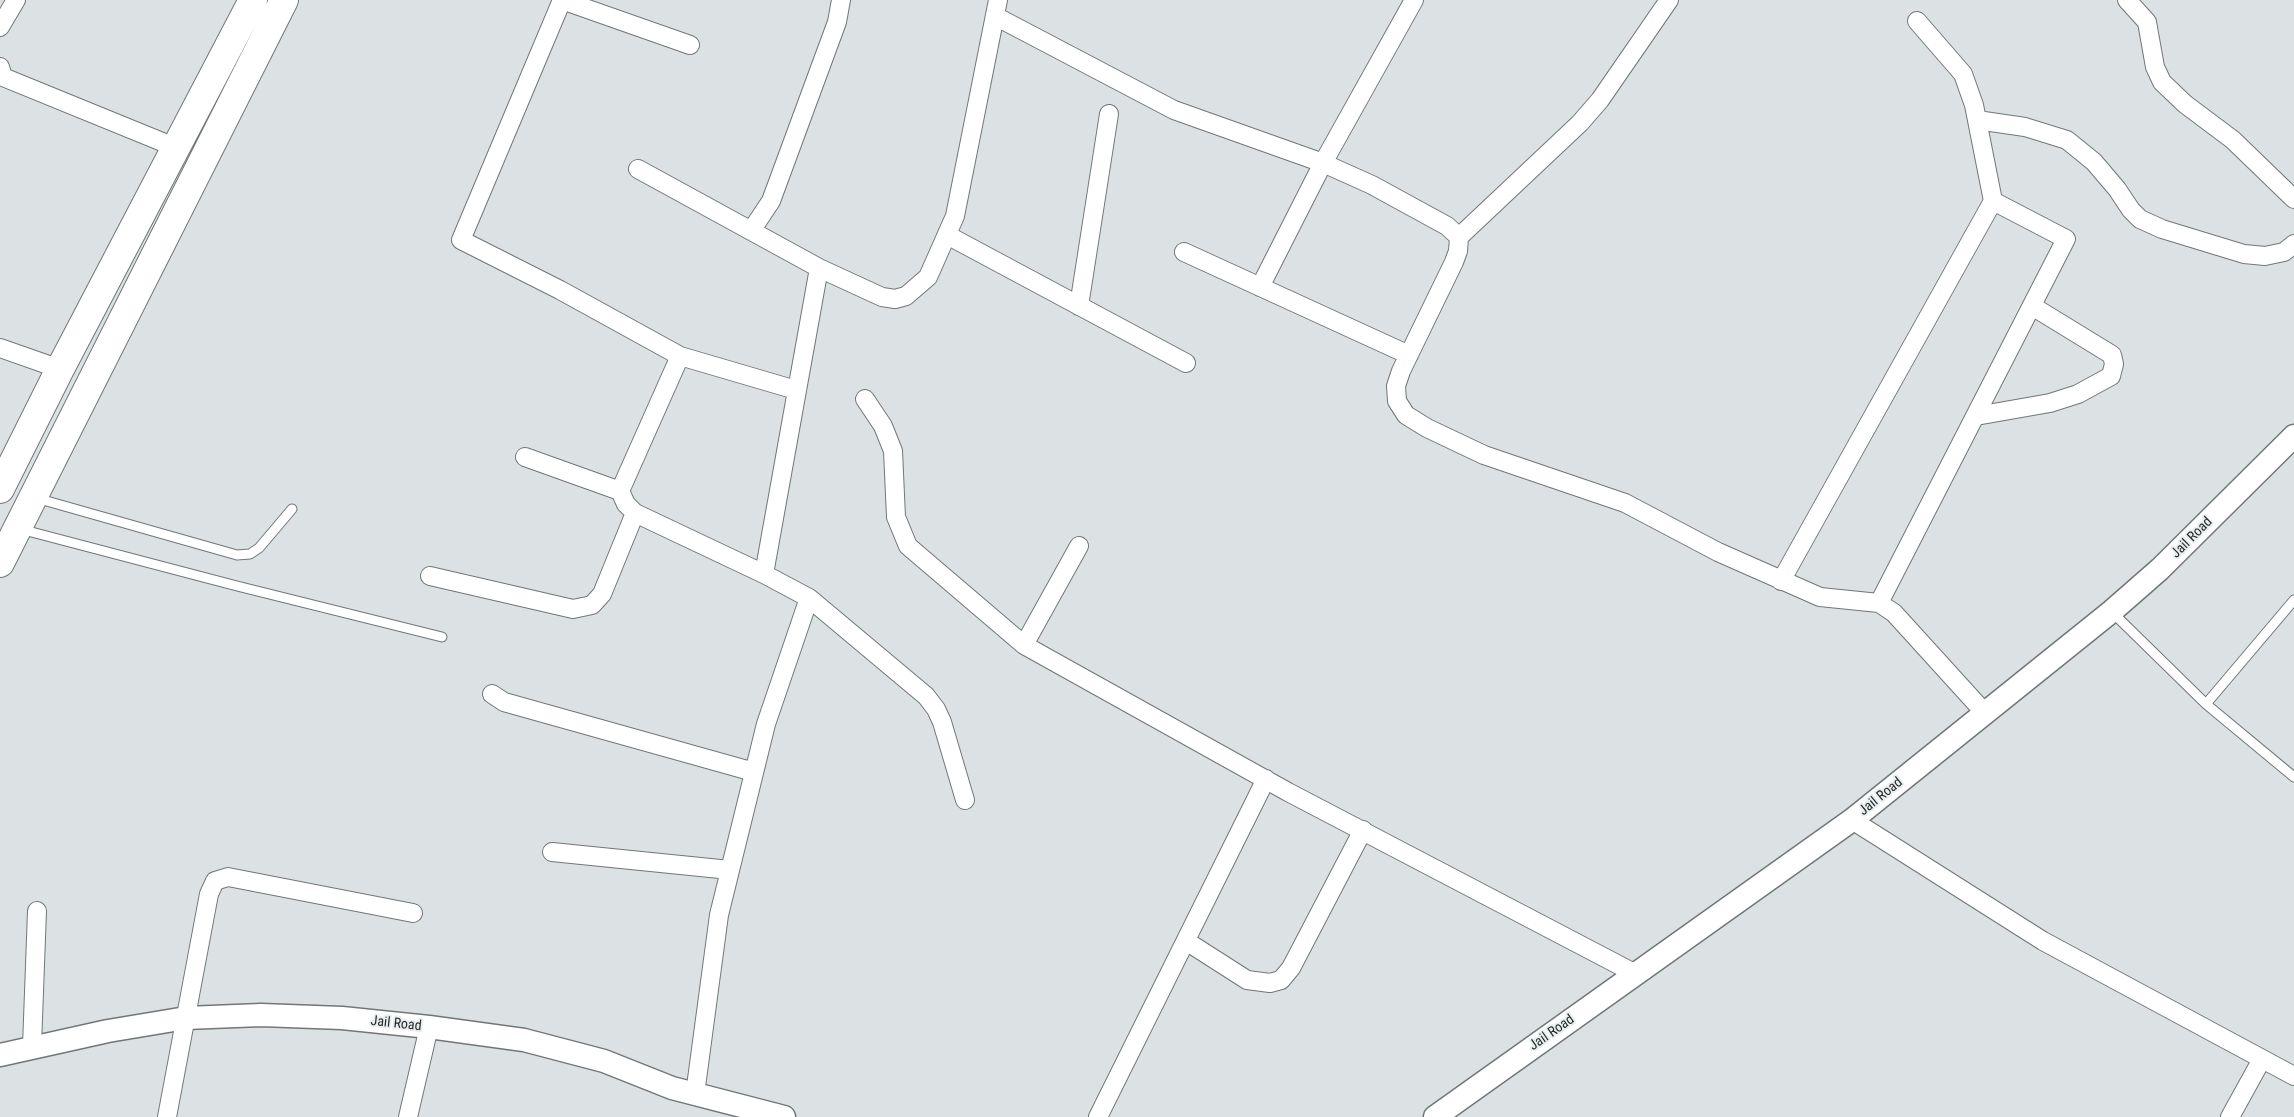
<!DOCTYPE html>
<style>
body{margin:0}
canvas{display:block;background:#dce2e3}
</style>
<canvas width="2294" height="1117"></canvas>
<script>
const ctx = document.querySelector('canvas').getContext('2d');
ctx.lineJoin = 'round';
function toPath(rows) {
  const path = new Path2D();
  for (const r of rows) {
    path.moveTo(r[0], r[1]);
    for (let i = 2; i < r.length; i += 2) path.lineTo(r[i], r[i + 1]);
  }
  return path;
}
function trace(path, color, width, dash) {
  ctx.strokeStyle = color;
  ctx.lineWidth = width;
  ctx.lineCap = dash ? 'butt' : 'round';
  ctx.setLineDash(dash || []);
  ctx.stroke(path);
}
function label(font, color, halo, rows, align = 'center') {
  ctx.font = font + ' "Roboto Condensed",sans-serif';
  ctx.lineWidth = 4;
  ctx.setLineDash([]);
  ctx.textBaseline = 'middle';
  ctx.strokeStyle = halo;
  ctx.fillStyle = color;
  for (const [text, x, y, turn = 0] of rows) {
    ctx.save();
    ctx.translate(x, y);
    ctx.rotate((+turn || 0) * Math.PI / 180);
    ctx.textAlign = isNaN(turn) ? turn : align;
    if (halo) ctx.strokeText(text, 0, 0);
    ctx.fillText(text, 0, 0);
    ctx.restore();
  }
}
const service = toPath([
 [36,498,237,555,250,554,259,548,292,509],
 [20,529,237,586,442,637],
 [2112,612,2206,704,2294,777],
 [2206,704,2294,600]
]);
const minor = toPath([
 [562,0,461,240,560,290,680,356,796,390],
 [562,0,690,45],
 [2127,0,2147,22,2155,67,2162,82,2185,104,2233,140,2294,199],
 [995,16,1174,110,1323,163,1372,185,1447,226,1459,237,1458,251,1454,262,1401,371,1396,386,1397,401,1406,415,1427,428,1484,455,1625,503,1718,552,1820,597,1879,603,1894,613,1984,712],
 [1917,21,1963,74,1974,105,1993,201],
 [0,27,16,0],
 [0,67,3,77,177,148],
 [1977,120,2025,127,2067,140,2094,162,2117,189,2131,210,2140,219,2162,229,2244,254,2265,256,2284,252,2294,244],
 [638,169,819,268,882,297,895,299,906,296,928,277,955,216,998,0],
 [751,231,771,201,837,22,841,0],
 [947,235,1186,363],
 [1459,237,1580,123,1600,100,1669,0],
 [1184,252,1409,355],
 [1260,287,1323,163,1414,0],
 [1079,306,1109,114],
 [0,348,60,369],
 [680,356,620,491,626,504,635,513,764,574],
 [865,399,883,426,893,451,896,517,908,546,1024,645],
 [1976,416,2050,403,2078,394,2111,376,2114,364,2112,355,2032,306],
 [525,457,620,491],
 [1079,546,1024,645,1288,792,1636,974],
 [430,576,573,609,592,605,602,594,635,513],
 [1781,581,1993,201,2066,239,1879,603],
 [809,598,926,696,936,709,942,722,965,800],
 [492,694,504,702,754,772],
 [1852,820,2043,941,2294,1076],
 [552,852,730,870],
 [1186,941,1247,980,1270,983,1281,980,1291,968,1363,830],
 [32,1046,37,911],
 [695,1094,719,915,766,724,809,598,764,574,819,268],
 [167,1117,209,894,215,881,228,877,413,913],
 [408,1117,429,1027],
 [1098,1117,1266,779],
 [2230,1117,2262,1059]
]);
const tertiary = toPath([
 [0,1055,108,1031,186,1018,261,1015,342,1018,429,1027,524,1040,604,1061,672,1088,784,1117],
 [1435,1117,1852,820,2112,611,2160,569,2294,436]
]);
const primary = toPath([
 [0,489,60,369,253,0],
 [0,563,284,0]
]);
trace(service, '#717777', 11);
trace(minor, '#717777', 20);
trace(tertiary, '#717777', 25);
trace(primary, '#717777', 30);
trace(service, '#fff', 9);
trace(minor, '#fff', 18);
trace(tertiary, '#fff', 22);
trace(primary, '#fff', 28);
label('14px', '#272a2a', '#e9eff0', [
 ["Jail Road",2192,538,-45],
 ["Jail Road",1881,797,-39],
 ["Jail Road",396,1024,6],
 ["Jail Road",1552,1033,-35]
]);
</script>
